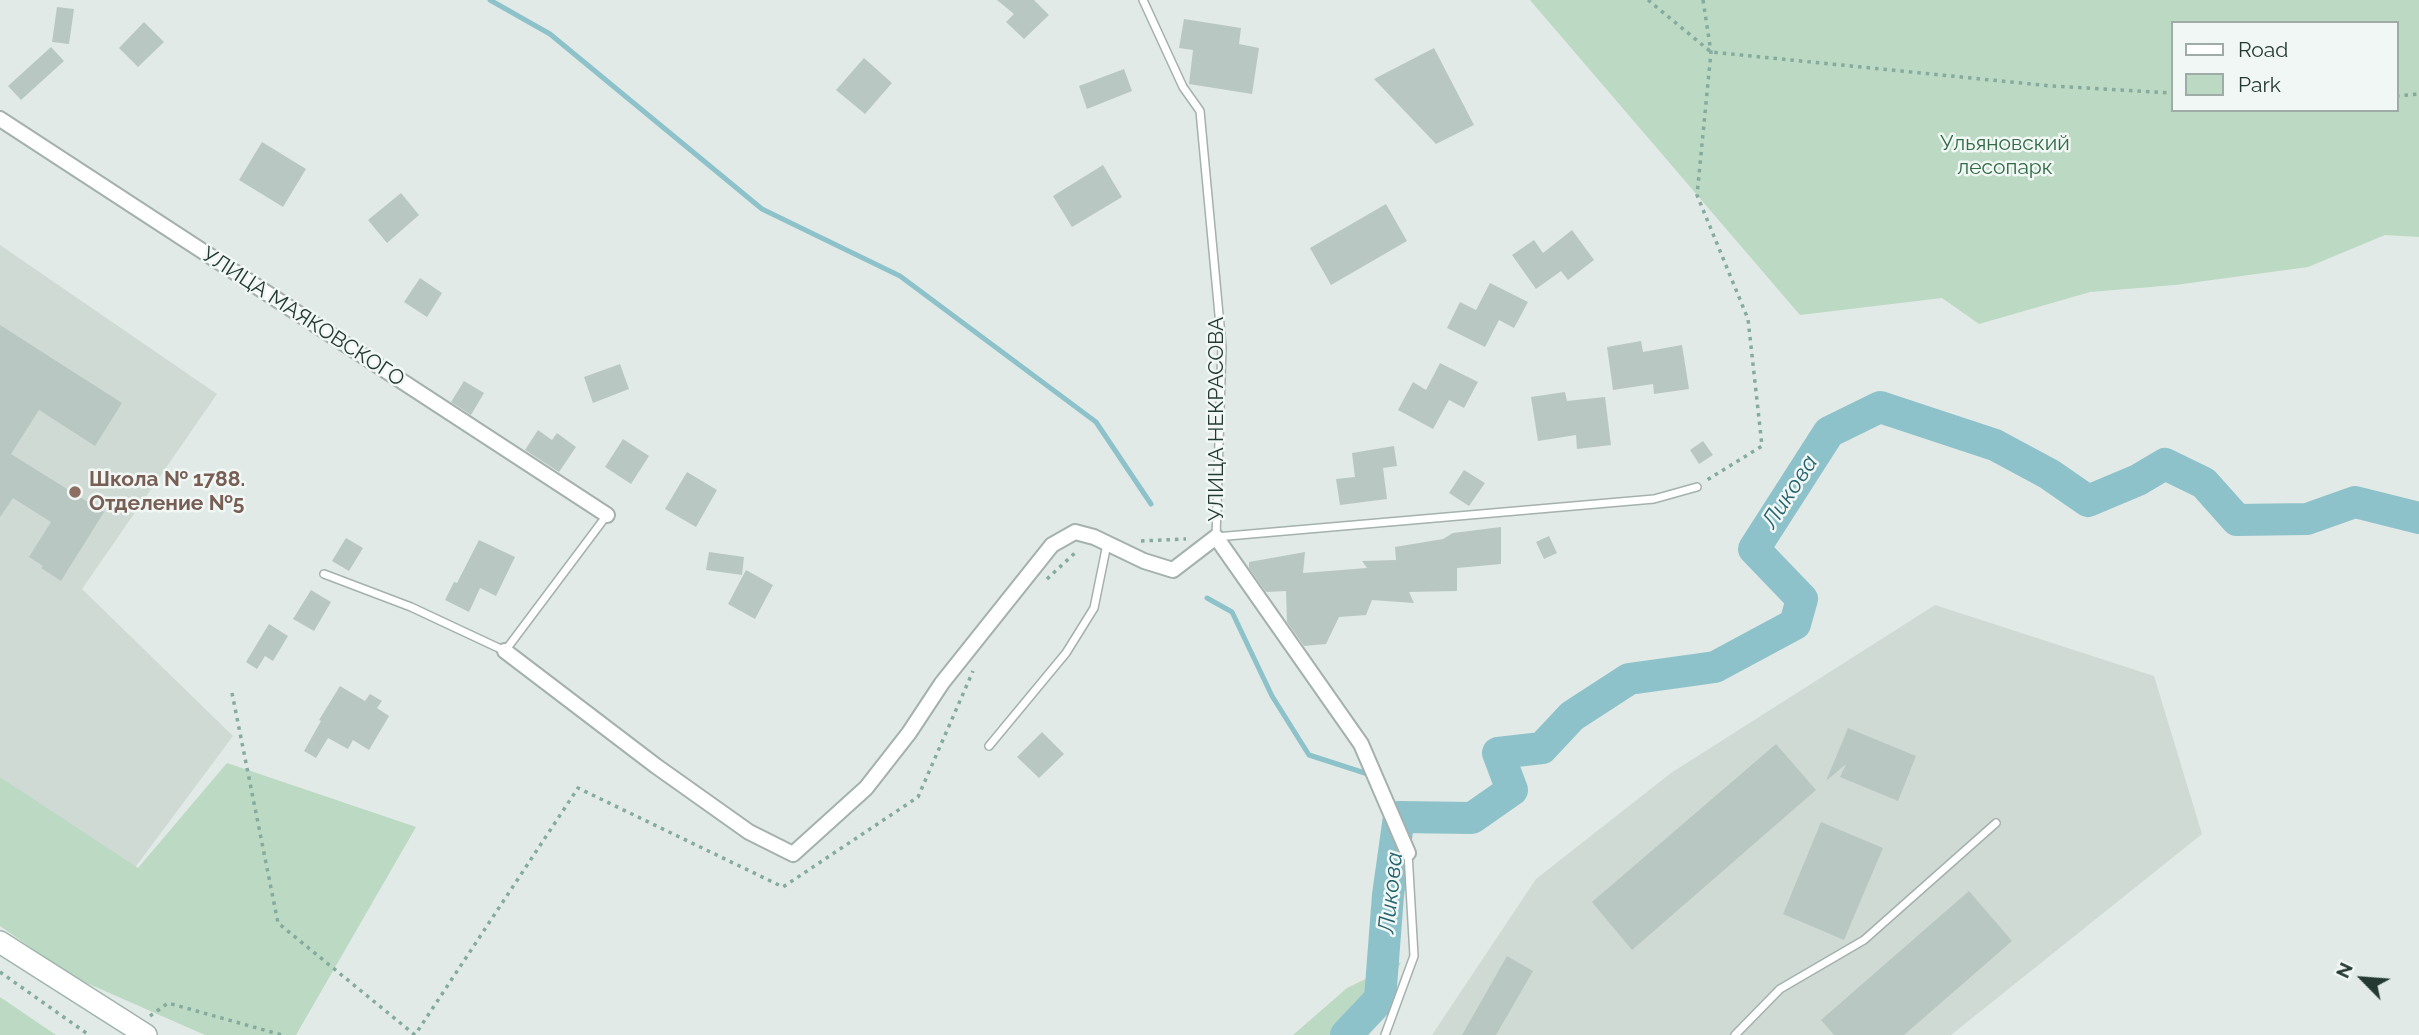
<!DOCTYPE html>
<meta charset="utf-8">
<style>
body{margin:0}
#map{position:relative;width:2419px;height:1035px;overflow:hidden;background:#e1eae6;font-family:Raleway,sans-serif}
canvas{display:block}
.legend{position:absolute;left:2171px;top:21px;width:228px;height:91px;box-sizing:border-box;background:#f1f7f4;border:2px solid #9faba6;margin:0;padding:9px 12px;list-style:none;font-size:21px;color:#233932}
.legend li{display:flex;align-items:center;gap:14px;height:35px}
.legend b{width:35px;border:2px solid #9faba6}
.north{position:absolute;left:2328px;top:944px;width:70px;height:70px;-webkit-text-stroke:5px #f1f7f4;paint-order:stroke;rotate:295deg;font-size:19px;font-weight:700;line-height:28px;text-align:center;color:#233932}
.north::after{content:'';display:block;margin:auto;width:24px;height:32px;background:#233932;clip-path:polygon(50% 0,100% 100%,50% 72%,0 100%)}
</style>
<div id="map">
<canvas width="2419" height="1035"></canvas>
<ul class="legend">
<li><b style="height:9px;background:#fff"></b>Road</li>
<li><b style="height:19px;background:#bcd9c3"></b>Park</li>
</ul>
<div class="north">N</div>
</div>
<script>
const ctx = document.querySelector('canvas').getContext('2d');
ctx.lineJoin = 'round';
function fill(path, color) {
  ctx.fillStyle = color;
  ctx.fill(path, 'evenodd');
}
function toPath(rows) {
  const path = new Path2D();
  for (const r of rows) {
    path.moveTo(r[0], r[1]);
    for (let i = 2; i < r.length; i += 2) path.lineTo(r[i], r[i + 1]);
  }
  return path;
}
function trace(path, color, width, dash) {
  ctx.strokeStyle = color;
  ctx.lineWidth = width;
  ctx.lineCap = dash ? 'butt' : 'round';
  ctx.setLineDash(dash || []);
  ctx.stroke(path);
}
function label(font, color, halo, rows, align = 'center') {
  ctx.font = font + ' Raleway,sans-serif';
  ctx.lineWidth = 5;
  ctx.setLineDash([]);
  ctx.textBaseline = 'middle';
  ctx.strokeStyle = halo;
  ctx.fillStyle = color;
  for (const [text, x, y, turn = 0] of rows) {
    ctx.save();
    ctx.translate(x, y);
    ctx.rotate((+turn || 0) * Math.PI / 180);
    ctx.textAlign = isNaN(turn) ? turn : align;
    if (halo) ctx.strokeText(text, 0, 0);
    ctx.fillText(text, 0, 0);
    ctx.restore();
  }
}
fill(toPath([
 [0,245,217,394,82,589,233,736,134,869,0,777],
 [1935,605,2154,676,2202,834,1951,1035,1432,1035,1536,879,1671,773]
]), '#cfdad5');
fill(toPath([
 [1530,0,2419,0,2419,237,2385,235,2308,267,2175,285,2090,292,1979,324,1942,298,1800,315],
 [2172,23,2396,23,2396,110,2172,110],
 [227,763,416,827,296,1035,205,1035,73,977,0,926,0,777,138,868],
 [1401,962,1369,1035,1293,1035,1347,988],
 [0,997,56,1035,0,1035]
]), '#bcd9c3');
trace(toPath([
 [490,0,550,34,762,209,900,276,1096,422,1151,504],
 [1207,598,1232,612,1272,696,1309,755,1371,775]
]), '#8ec2ca', 5);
trace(toPath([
 [1346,1035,1380,999,1388,895,1399,817,1472,818,1512,790,1498,753,1542,748,1572,716,1629,679,1715,667,1795,624,1802,599,1754,549,1829,432,1880,407,1995,445,2049,474,2088,501,2138,480,2165,464,2204,483,2237,520,2307,519,2355,502,2419,518]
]), '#8ec2ca', 32);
fill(toPath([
 [997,0,1034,0,1049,15,1024,39,1006,22,1014,14],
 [57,7,74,9,69,44,52,42],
 [1184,19,1241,28,1239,44,1259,48,1252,94,1189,84,1193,50,1179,48],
 [144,22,164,42,138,67,119,48],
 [51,47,64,61,21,100,8,86],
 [1434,48,1474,125,1436,144,1374,79],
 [864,58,892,83,865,114,836,90],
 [1124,69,1132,91,1087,109,1079,86],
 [262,142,306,169,283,207,239,180],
 [1103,165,1122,197,1072,227,1053,196],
 [401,193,419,215,387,243,368,220],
 [1386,204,1407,241,1331,285,1310,248],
 [1572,230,1594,260,1568,280,1561,271,1536,289,1512,255,1534,240,1543,253],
 [420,278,442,293,427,317,404,302],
 [1490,283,1528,302,1514,328,1499,320,1485,347,1447,328,1460,302,1476,310],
 [0,325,122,403,95,446,39,410,11,454,104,512,61,581,41,568,43,566,29,557,51,522,13,498,0,517],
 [1641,341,1643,352,1682,345,1689,389,1654,394,1653,384,1613,390,1607,347],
 [1440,363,1478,382,1464,408,1449,400,1433,429,1398,410,1413,382,1426,390],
 [620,364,629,389,593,403,584,377],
 [464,381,484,393,471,415,451,402],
 [1565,392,1567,401,1605,397,1611,445,1577,449,1576,435,1538,441,1531,397],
 [538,430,552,440,557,433,576,447,559,472,525,450],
 [623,439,649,456,631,484,605,467],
 [1703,441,1713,455,1699,464,1690,450],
 [1394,446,1397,466,1383,468,1387,499,1340,505,1336,479,1355,477,1352,453],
 [1464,470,1485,483,1469,506,1449,493],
 [687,472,717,490,696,527,665,509],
 [1501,527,1501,564,1457,568,1457,591,1409,592,1414,603,1372,600,1366,615,1339,617,1326,644,1304,646,1287,622,1286,591,1266,592,1249,568,1249,562,1305,552,1303,573,1367,568,1362,561,1396,560,1395,547,1443,539,1453,533],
 [1549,536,1557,553,1544,559,1536,542],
 [346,538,363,548,349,571,332,561],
 [479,540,515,557,496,596,480,588,469,612,445,600,454,582,457,583],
 [709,552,744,557,742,575,706,570],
 [746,570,773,585,755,619,728,604],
 [311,590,331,602,314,631,293,619],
 [269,624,288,636,273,661,265,656,257,669,246,662],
 [340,686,365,701,370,694,382,701,377,708,389,716,369,750,353,740,348,749,328,738,316,758,304,751,321,721,319,720],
 [1848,728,1916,756,1898,801,1840,777,1846,764,1826,781],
 [1042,732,1064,754,1039,778,1017,757],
 [1776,744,1816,790,1632,950,1592,902],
 [1821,822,1883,848,1844,940,1783,914],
 [1969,891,2012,941,1904,1035,1834,1035,1821,1020],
 [1507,956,1533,971,1496,1035,1462,1035]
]), '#b9c7c2');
const service = toPath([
 [1143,0,1183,87,1200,111,1222,347,1216,537,1654,499,1697,487],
 [324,574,411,607,505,651,607,515],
 [989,746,1066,653,1094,608,1107,544],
 [1385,1035,1414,956,1408,853],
 [1735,1035,1780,989,1864,940,1996,823]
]);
const minor = toPath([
 [0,119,607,515],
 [505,651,656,766,749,832,793,854,866,788,909,733,942,683,1052,545,1075,532,1094,537,1144,561,1173,570,1216,537,1361,744,1408,853]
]);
const secondary = toPath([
 [0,942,146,1035]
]);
trace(service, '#a4b1ac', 10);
trace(minor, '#a4b1ac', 18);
trace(secondary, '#a1b5ad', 24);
trace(toPath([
 [1648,0,1711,52,2051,86,2172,93],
 [1703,0,1711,52,1697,195,1748,319,1762,446,1707,480],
 [2396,96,2419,94],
 [1141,541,1186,539],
 [1047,579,1077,551],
 [232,693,278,923,415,1035],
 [0,972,89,1035],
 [150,1016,168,1003,282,1035],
 [412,1035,415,1035,578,788,783,887,918,797,973,671]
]), '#84ab9e', 3.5, [3.5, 5]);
trace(service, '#fff', 7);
trace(minor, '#fff', 14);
trace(secondary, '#fff', 21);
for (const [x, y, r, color] of [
 [75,492,7,"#8d6e63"]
]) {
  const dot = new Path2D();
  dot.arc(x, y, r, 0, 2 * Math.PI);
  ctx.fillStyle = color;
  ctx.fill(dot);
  trace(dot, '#f1f7f4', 2.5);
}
label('21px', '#316c46', '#f1f7f4', [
 ["Ульяновский",2005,144],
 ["лесопарк",2005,168]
]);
label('21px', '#233932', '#f1f7f4', [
 ["УЛИЦА МАЯКОВСКОГО",303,317,33],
 ["УЛИЦА НЕКРАСОВА",1217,419,-90]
]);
label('bold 21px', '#785e54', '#f1f7f4', [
 ["Школа № 1788.",89,480],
 ["Отделение №5",89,504]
], 'left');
label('italic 23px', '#23646f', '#f1f7f4', [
 ["Ликова",1790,492,-57],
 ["Ликова",1391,893,-84]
]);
</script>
